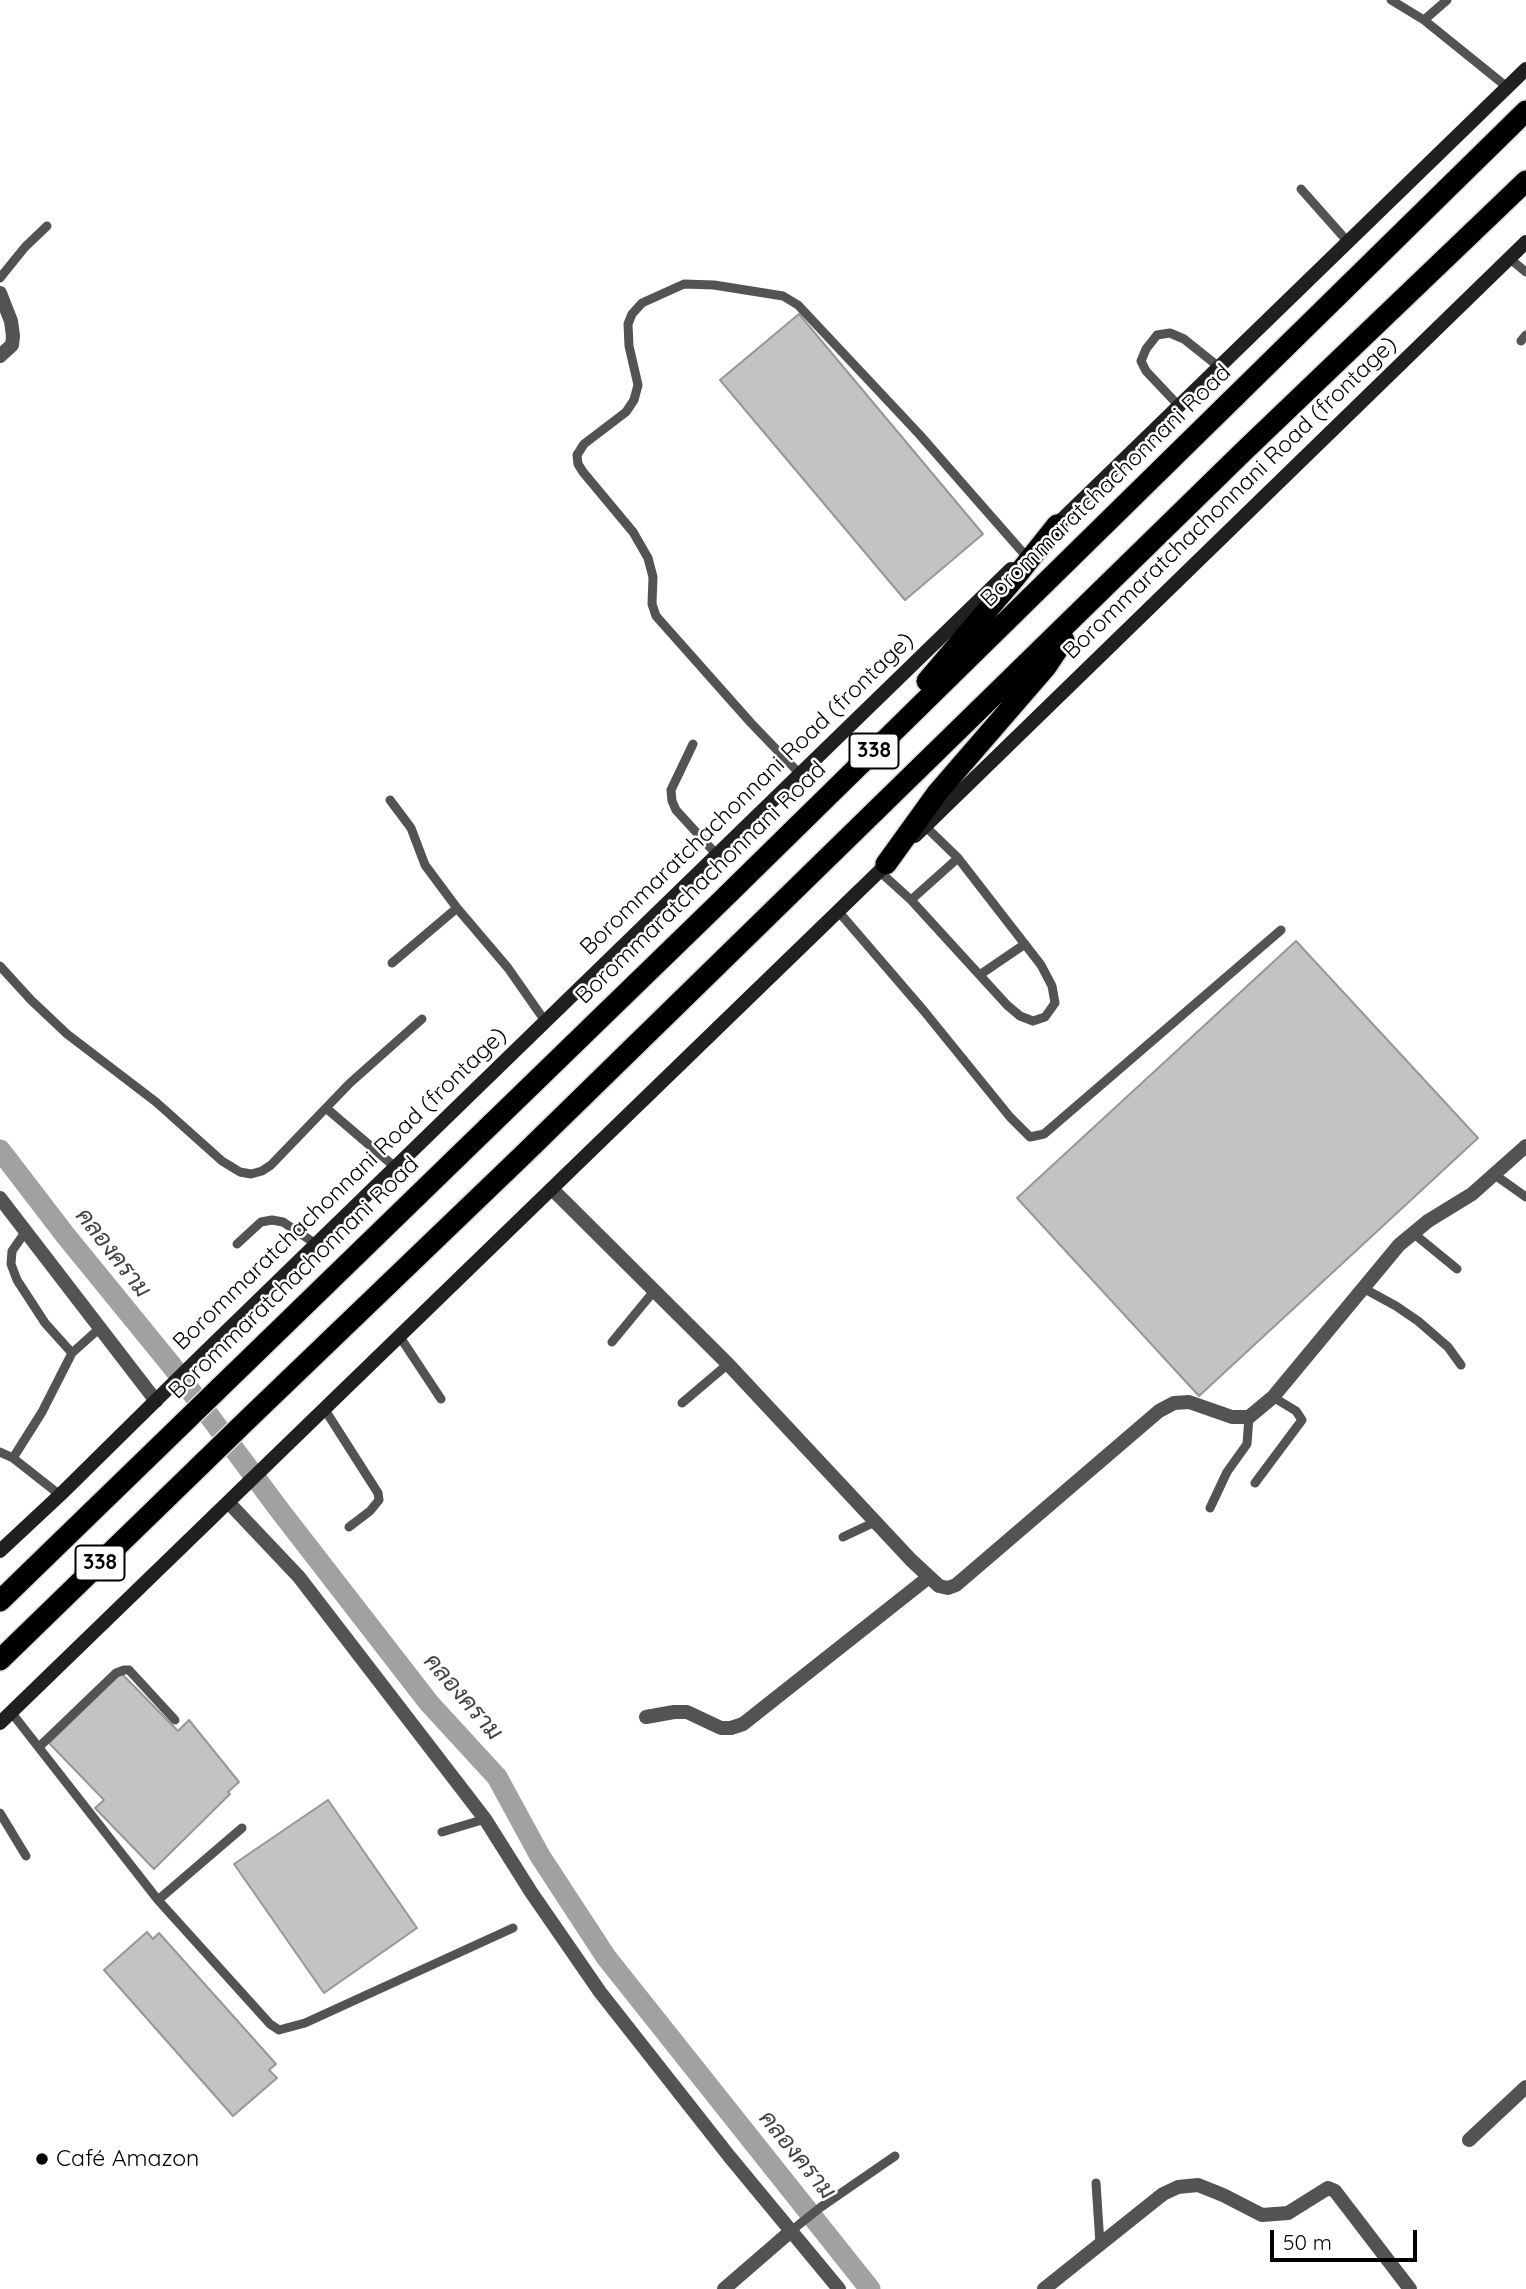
<!DOCTYPE html>
<meta charset="utf-8">
<style>
body{margin:0}
#map{position:relative;width:1526px;height:2289px;overflow:hidden;background:#fff;font-family:Quicksand,sans-serif}
canvas{display:block}
.scale{position:absolute;left:1270px;top:2230px;width:147px;height:32px;box-sizing:border-box;border:4px solid #000;border-top:0;padding-left:9px;font-size:21px;line-height:24px;white-space:nowrap;color:#000;-webkit-text-stroke:5px #fff;paint-order:stroke}
</style>
<div id="map">
<canvas width="1526" height="2289"></canvas>
<div class="scale">50 m</div>
</div>
<script>
const ctx = document.querySelector('canvas').getContext('2d');
ctx.lineJoin = 'round';
function toPath(rows) {
  const path = new Path2D();
  for (const r of rows) {
    path.moveTo(r[0], r[1]);
    for (let i = 2; i < r.length; i += 2) path.lineTo(r[i], r[i + 1]);
  }
  return path;
}
function trace(path, color, width, dash) {
  ctx.strokeStyle = color;
  ctx.lineWidth = width;
  ctx.lineCap = dash ? 'butt' : 'round';
  ctx.setLineDash(dash || []);
  ctx.stroke(path);
}
function fill(path, color) {
  ctx.fillStyle = color;
  ctx.fill(path, 'evenodd');
}
function label(font, color, halo, rows, align = 'center') {
  ctx.font = font + ' Quicksand,Sarabun,sans-serif';
  ctx.lineWidth = 5;
  ctx.setLineDash([]);
  ctx.textBaseline = 'middle';
  ctx.strokeStyle = halo;
  ctx.fillStyle = color;
  for (const [text, x, y, turn = 0] of rows) {
    ctx.save();
    ctx.translate(x, y);
    ctx.rotate((+turn || 0) * Math.PI / 180);
    ctx.textAlign = isNaN(turn) ? turn : align;
    if (halo) ctx.strokeText(text, 0, 0);
    ctx.fillText(text, 0, 0);
    ctx.restore();
  }
}
trace(toPath([
 [0,1150,66,1236,172,1366,281,1512,429,1703,497,1777,540,1856,606,1957,870,2289]
]), '#a1a1a1', 21);
const building = toPath([
 [799,314,983,534,905,600,720,380,799,314],
 [1296,941,1478,1138,1199,1396,1017,1198,1296,941],
 [121,1673,178,1731,189,1720,239,1782,228,1792,230,1794,154,1869,95,1808,104,1800,49,1743,121,1673],
 [328,1800,417,1928,324,1993,234,1864,328,1800],
 [147,1932,153,1939,159,1933,276,2064,269,2070,277,2078,233,2116,104,1970,147,1932]
]);
fill(building, '#c3c3c3');
trace(building, '#979797', 2);
const highway = toPath([
 [927,681,1014,579,1057,525],
 [886,864,938,792,1046,667,1064,640],
 [0,1601,718,904,1526,111],
 [0,1660,246,1421,524,1154,1245,450,1526,181]
]);
trace(highway, '#dbdbdb', 24);
trace(toPath([
 [1391,0,1424,20,1507,87],
 [1424,20,1447,0],
 [1301,189,1348,242],
 [1509,258,1526,272],
 [0,278,25,247,47,226],
 [1521,341,1526,335],
 [1179,406,1146,371,1141,361,1146,349,1157,335,1170,333,1184,339,1219,367],
 [693,744,671,790,672,801,676,810,717,855],
 [800,774,751,723,656,616,652,604,653,577,648,558,633,532,583,472,578,464,577,455,584,444,626,412,634,400,638,385,629,346,628,324,632,314,642,303,684,284,714,285,783,296,798,305,919,434,1025,555],
 [390,800,411,828,425,865,457,908,508,968,545,1021],
 [879,871,911,900,1007,1005,1020,1016,1033,1021,1045,1017,1055,1003,1052,986,1041,965,958,858,925,826],
 [911,900,958,858],
 [838,911,924,1011,1010,1117,1030,1137,1044,1134,1281,930],
 [392,963,457,908],
 [0,966,31,1000,67,1034,156,1102,222,1161,240,1172,251,1174,262,1171,271,1165,350,1083,422,1019],
 [981,974,1025,944],
 [326,1108,395,1167],
 [1495,1175,1526,1197],
 [26,1231,12,1251,11,1264,17,1280,45,1323,72,1353,101,1327],
 [1413,1233,1457,1269],
 [237,1244,261,1222,272,1220,283,1222,316,1244],
 [1363,1288,1396,1306,1418,1321,1448,1347,1461,1365],
 [400,1337,441,1399],
 [612,1342,654,1291],
 [682,1403,728,1364],
 [325,1410,378,1493,379,1500,370,1511,349,1527],
 [0,1452,13,1458,60,1495],
 [13,1458,42,1412,72,1353],
 [1255,1483,1302,1420,1296,1411,1273,1397],
 [1210,1508,1227,1472,1247,1444,1249,1417],
 [843,1537,875,1522],
 [11,1712,158,1900,270,2024,279,2030,305,2023,513,1928],
 [39,1747,116,1673,124,1670,129,1670,175,1720],
 [0,1813,26,1856],
 [442,1832,485,1819],
 [158,1900,242,1828],
 [1096,2183,1100,2244],
 [791,2231,821,2207,895,2156]
]), '#535353', 9);
trace(toPath([
 [0,293,11,321,13,336,12,345,0,356],
 [552,1189,728,1364,911,1560,939,1586,948,1588,956,1585,1159,1411,1174,1403,1189,1402,1232,1417,1249,1417,1273,1397,1399,1245,1428,1221,1472,1194,1526,1146],
 [0,1198,156,1401],
 [229,1503,299,1577,485,1819,531,1892,600,1992,729,2156,839,2289],
 [646,1717,674,1712,687,1712,721,1728,731,1728,743,1724,929,1577],
 [1469,2140,1526,2087],
 [724,2289,791,2231],
 [1044,2289,1163,2194,1178,2187,1198,2185,1223,2195,1262,2215,1288,2213,1328,2188,1335,2191,1410,2289]
]), '#535353', 14);
trace(toPath([
 [1050,531,1526,69],
 [915,836,1526,242],
 [0,1551,60,1495,203,1354,1011,569],
 [0,1723,893,858]
]), '#202020', 14);
trace(highway, '#000', 21);
for (const [x, y, r, color] of [
 [42,2159,7,"#000"]
]) {
  const dot = new Path2D();
  dot.arc(x, y, r, 0, 2 * Math.PI);
  ctx.fillStyle = color;
  ctx.fill(dot);
  trace(dot, '#fff', 2.5);
}
for (const [x, y, w] of [
 [874,751,49],
 [100,1563,49]
]) {
  const box = new Path2D();
  box.roundRect(x - w / 2, y - 17.5, w, 35, 5);
  ctx.fillStyle = '#fff';
  ctx.fill(box);
  trace(box, '#000', 2);
}
label('bold 21px', '#000', null, [
 ["338",874,751],
 ["338",100,1563]
]);
label('23px', '#000', '#fff', [
 ["Borommaratchachonnani Road",1106,486,-44],
 ["Borommaratchachonnani Road (frontage)",1230,498,-44],
 ["Borommaratchachonnani Road (frontage)",747,794,-44],
 ["Borommaratchachonnani Road",701,883,-44],
 ["Borommaratchachonnani Road (frontage)",340,1189,-44],
 ["Borommaratchachonnani Road",294,1278,-44]
]);
label('23px', '#000', '#fff', [
 ["Café Amazon",56,2159]
], 'left');
label('italic 24px', '#424242', '#fff', [
 ["คลองคราม",113,1253,52],
 ["คลองคราม",463,1697,49],
 ["คลองคราม",797,2155,51]
]);
</script>
